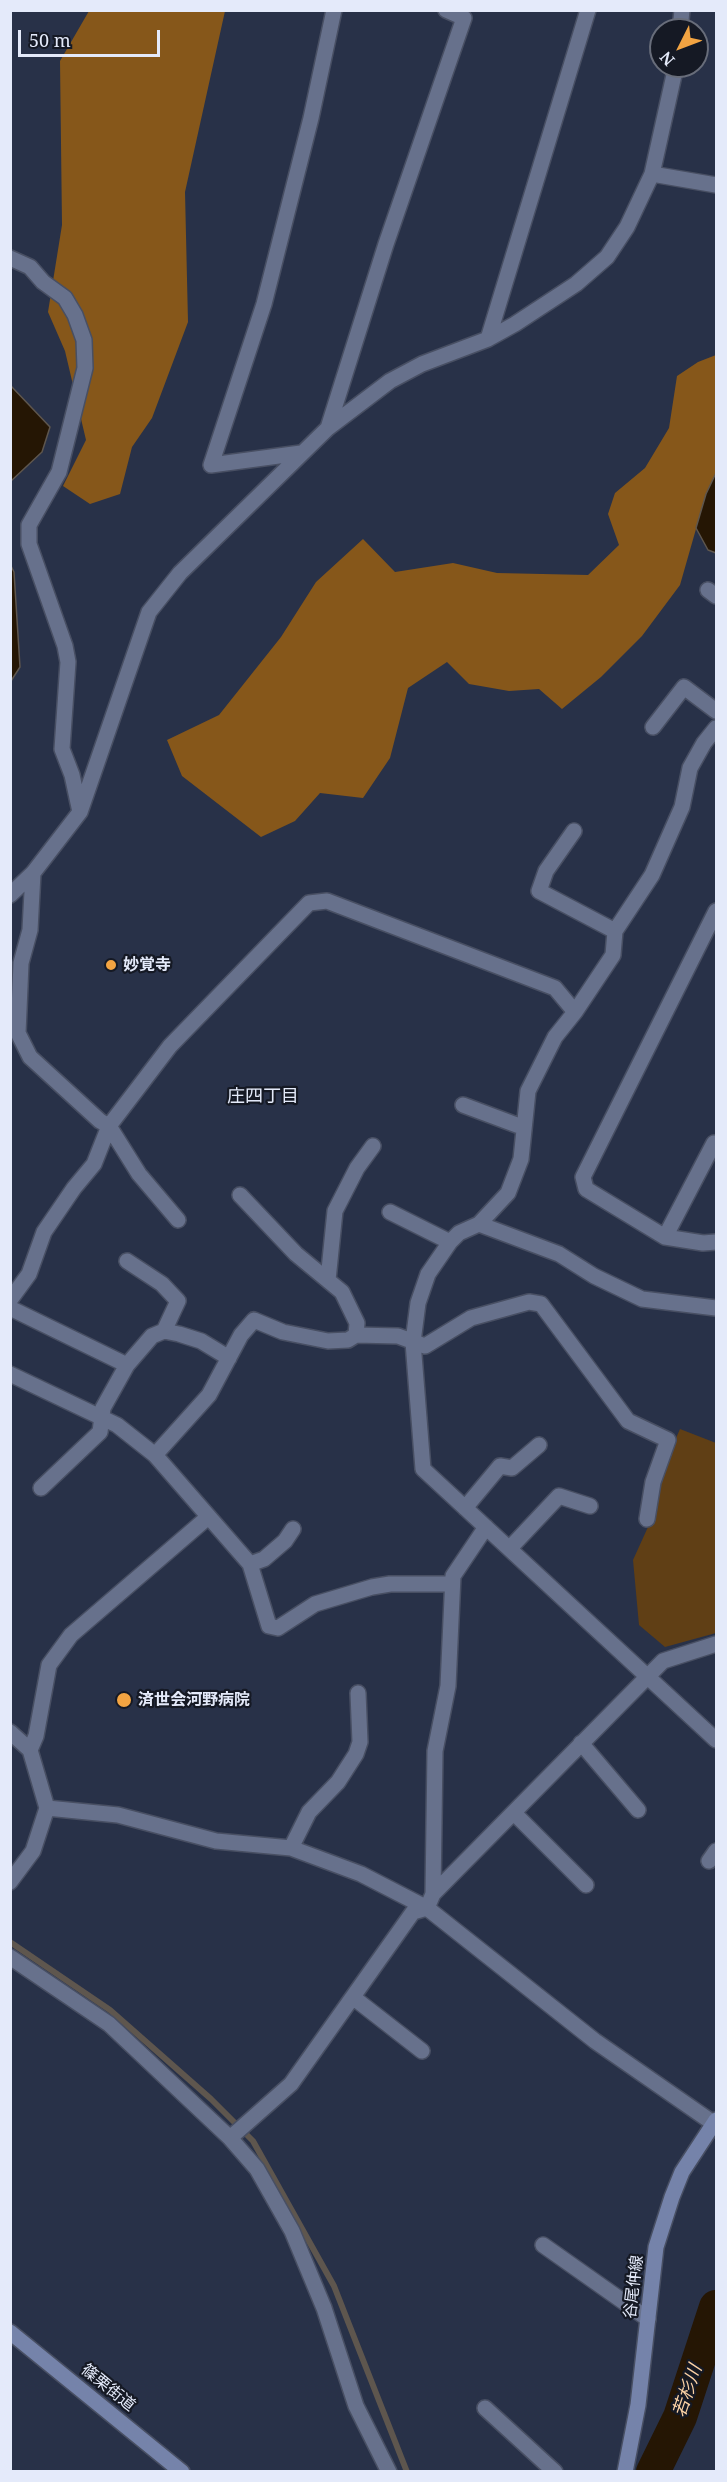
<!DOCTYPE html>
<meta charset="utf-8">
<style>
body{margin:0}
#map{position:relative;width:727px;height:2482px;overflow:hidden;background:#283148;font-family:"Noto Serif",serif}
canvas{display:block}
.frame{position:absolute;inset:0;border:12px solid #e4eafa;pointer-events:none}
.north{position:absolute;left:649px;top:18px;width:60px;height:60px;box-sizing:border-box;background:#151924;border:2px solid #686d7a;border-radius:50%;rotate:228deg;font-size:16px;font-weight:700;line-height:24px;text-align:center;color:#e4eafa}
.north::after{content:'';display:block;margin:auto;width:21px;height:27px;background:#f3a442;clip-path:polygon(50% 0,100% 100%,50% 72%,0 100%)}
.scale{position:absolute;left:18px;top:30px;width:142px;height:27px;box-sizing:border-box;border:3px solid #e4eafa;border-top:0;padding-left:8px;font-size:18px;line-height:21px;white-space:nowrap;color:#e4eafa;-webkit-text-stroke:4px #151924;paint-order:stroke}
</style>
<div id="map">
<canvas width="727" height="2482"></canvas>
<div class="frame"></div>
<div class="north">N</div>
<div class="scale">50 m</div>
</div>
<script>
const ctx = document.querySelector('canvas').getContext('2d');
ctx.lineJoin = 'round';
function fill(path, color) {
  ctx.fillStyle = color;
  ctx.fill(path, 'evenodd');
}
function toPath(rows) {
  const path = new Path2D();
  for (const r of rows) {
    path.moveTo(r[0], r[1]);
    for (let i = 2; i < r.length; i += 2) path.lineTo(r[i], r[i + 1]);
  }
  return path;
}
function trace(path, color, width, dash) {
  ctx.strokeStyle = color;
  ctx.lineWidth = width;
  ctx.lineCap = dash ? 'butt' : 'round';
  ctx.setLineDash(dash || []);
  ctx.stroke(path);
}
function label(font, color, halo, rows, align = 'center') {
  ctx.font = font + ' "Noto Serif","Noto Sans JP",serif';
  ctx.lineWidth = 4.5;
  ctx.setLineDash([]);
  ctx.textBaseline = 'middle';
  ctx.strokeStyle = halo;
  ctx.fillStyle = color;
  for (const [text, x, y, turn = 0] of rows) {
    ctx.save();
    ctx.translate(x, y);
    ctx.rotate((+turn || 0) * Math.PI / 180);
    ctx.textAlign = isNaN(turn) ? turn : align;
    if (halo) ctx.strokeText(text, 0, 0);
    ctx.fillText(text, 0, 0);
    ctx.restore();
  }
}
fill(toPath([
 [680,1429,716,1443,716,1633,665,1647,639,1625,633,1560,653,1516,656,1484]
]), '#603f15');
fill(toPath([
 [89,11,225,11,185,192,188,322,152,418,132,447,120,494,90,504,63,486,86,440,65,351,48,312,62,225,60,61],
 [716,355,716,473,706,494,680,585,642,636,601,677,562,709,539,689,509,691,469,684,447,662,408,688,390,758,363,798,320,793,295,821,261,837,182,776,167,740,219,715,281,637,316,582,363,539,395,572,453,563,497,573,588,575,619,545,608,514,615,493,645,468,669,428,677,376,698,362]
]), '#86571a');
const water = toPath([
 [11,386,50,427,42,452,11,481,11,386],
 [716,473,716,553,708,550,696,528,706,494,716,473],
 [11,566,14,572,20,667,11,681,11,566]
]);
fill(water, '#251604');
trace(water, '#5e564e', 1.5);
trace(toPath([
 [10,1942,110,2010,211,2099,253,2141,334,2286,407,2472]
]), '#5e564e', 6);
trace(toPath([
 [653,2472,680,2417,716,2307]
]), '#251604', 34);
const street = toPath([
 [680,30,682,10],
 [652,174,716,185],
 [10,258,30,267,43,282,65,298,75,315,84,340,85,368,59,472,29,525,29,544,65,646,68,662,62,749,72,775,80,812],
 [488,339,588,10],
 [328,428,386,244,464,18,446,10],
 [301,453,211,465,264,304,311,118,334,10],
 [708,590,716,596],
 [653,727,684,687,716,711],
 [574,831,546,871,539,891,615,931],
 [33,873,30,930,21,963,18,1033,30,1057,100,1121,109,1126,139,1174,178,1220],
 [10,895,33,873,80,812,149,612,180,573,328,428,390,381,422,364,488,339,515,324,576,284,607,257,627,227,652,174,676,66],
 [716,911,583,1177,586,1189,665,1237,703,1243,716,1242],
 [575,1012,613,955,615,931,652,875,682,807,690,768,704,743,716,728],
 [463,1105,522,1127],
 [240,1195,296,1254,342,1292,357,1323,356,1335],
 [390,1212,450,1242],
 [479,1224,559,1254,594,1276,642,1299,716,1308],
 [665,1237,714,1143,716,1144],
 [127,1261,162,1284,178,1301,164,1331],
 [328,1280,335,1211,357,1168,373,1146],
 [10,1300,29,1274,44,1232,74,1188,94,1164,109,1126,170,1046,309,903,327,901,555,988,575,1012,555,1037,528,1091,521,1159,508,1193,479,1224,459,1233,450,1242,428,1274,418,1303,413,1342,423,1469,716,1740],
 [10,1308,127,1365],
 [10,1374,117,1425,155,1455,250,1564,269,1626,278,1628,315,1604,372,1587,390,1584,452,1584],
 [155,1455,209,1395,241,1335,254,1320,283,1332,328,1341,348,1340,356,1335,398,1336,425,1346,471,1318,529,1302,541,1304,628,1421,668,1440,653,1482,647,1519],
 [41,1488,100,1432,103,1408,127,1365,152,1336,164,1331,179,1334,201,1341,229,1358],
 [465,1508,500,1466,512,1468,539,1445],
 [510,1548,559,1496,590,1506],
 [250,1564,264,1559,285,1541,293,1529],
 [10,1732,30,1750,47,1808,33,1851,10,1882],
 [581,1743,638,1810],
 [30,1750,36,1736,49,1665,71,1635,207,1518],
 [47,1808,118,1815,216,1841,291,1848,361,1874,427,1908,595,2041,716,2125],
 [514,1813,586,1885],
 [291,1848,309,1812,338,1782,356,1754,360,1742,358,1693],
 [709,1861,716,1851],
 [433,1894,663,1661,716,1644],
 [427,1908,433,1894,435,1751,448,1686,453,1576,486,1527],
 [10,1957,109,2024,230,2138,257,2169,292,2231,324,2308,356,2406,389,2472],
 [354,1998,422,2051],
 [230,2138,291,2084,413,1912,427,1908],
 [543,2245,648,2319],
 [485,2408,555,2472]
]);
const secondary = toPath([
 [10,2332,182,2472],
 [625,2472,638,2405,656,2247,672,2197,682,2172,716,2120]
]);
trace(street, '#484f63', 18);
trace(secondary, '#484f63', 18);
trace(street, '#67718c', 15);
trace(secondary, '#7583aa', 15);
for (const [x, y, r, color] of [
 [111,965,6,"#f3a442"],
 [124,1700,8,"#f3a442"]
]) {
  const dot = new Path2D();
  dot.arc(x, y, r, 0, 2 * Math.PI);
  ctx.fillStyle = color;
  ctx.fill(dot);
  trace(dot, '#151924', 2);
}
label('bold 16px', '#e4eafa', '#151924', [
 ["妙覚寺",123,965],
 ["済世会河野病院",138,1700]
], 'left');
label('16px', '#e4eafa', '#151924', [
 ["谷尾仲線",634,2287,-83],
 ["篠栗街道",108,2388,39]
]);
label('18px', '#e4eafa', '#151924', [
 ["庄四丁目",263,1097]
]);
label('italic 18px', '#fbd1a4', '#151924', [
 ["若杉川",688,2391,-71]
]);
</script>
